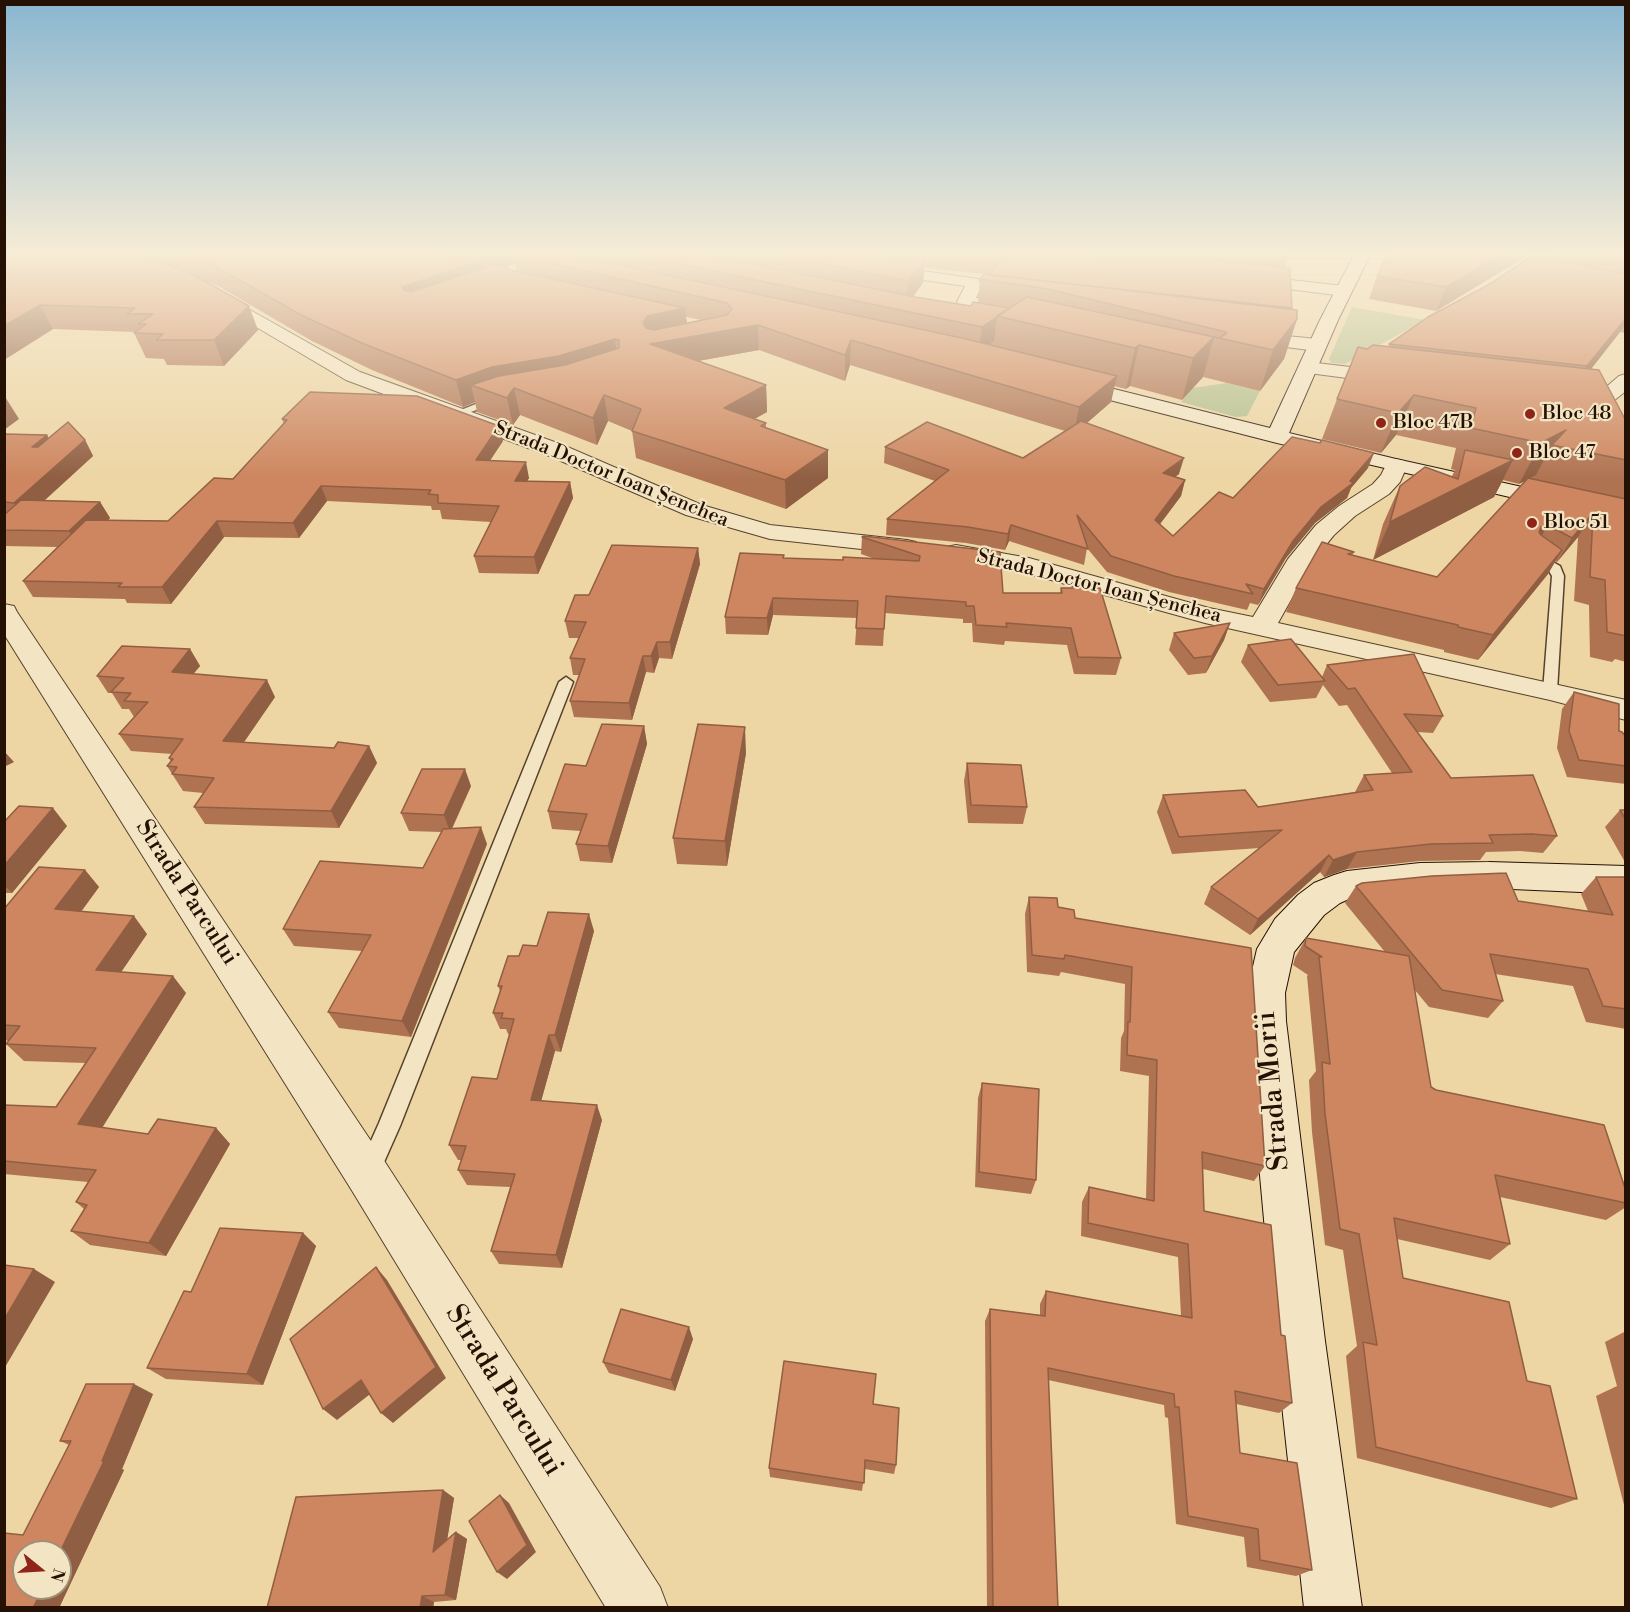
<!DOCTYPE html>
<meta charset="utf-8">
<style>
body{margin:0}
#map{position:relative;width:1630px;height:1612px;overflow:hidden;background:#edd5a4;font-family:"Libre Bodoni",serif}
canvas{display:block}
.frame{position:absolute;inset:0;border:6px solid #241103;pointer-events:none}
.north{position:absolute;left:12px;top:1540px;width:60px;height:60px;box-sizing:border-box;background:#f3e4c4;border:2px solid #a09077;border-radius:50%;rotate:108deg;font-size:16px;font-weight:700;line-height:24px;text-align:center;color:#241103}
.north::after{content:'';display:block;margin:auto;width:21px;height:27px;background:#8f2418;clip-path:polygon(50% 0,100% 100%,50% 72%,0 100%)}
</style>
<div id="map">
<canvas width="1630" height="1612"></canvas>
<div class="frame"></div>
<div class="north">N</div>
</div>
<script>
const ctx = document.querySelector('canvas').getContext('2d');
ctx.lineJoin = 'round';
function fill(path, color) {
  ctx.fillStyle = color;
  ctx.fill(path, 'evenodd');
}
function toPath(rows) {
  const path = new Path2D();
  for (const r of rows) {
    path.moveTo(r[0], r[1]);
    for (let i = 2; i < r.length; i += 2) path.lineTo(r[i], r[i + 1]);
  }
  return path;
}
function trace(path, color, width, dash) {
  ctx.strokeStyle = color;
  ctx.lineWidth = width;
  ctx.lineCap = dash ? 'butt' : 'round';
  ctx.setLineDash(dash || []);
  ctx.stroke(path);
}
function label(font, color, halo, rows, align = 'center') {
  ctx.font = font + ' "Libre Bodoni",serif';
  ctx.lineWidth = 4.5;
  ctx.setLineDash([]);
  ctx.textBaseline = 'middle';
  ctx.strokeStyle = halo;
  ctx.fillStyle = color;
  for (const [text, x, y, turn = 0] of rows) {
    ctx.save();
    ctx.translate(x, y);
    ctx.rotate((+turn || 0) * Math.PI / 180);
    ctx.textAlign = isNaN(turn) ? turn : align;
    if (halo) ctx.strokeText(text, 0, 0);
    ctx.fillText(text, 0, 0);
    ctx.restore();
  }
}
fill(toPath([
 [1352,307,1425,320,1345,364,1332,363,1329,359],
 [1227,383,1260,391,1247,416,1236,417,1181,402,1192,388]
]), '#b3be8a');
const lane = toPath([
 [496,396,501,399,500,401,460,416,451,414,496,396],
 [1533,551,1560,566,1564,576,1557,691,1550,696,1543,691,1552,576,1549,571,1529,558,1527,555,1529,552,1533,551],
 [566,677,573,682,400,1126,377,1178,369,1181,361,1178,358,1170,379,1123,559,682,566,677]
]);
const street = toPath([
 [1536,253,1555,253,1510,285,1498,285,1496,282,1498,279,1536,253],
 [881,265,978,279,982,285,976,298,1016,304,1022,305,1025,309,1022,313,1016,314,960,306,957,302,965,286,875,273,873,270,881,265],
 [1246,275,1344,286,1352,291,1344,296,1240,283,1238,280,1240,277,1246,275],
 [213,289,360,372,563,445,702,505,770,525,907,540,916,542,919,547,916,552,907,554,770,539,686,515,547,455,346,380,207,298,205,294,207,290,213,289],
 [1246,332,1317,339,1324,341,1326,345,1324,349,1317,351,1240,341,1237,337,1240,333,1246,332],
 [1308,362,1393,372,1400,374,1403,378,1400,382,1393,384,1301,372,1298,368,1301,364,1308,362],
 [1626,374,1626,391,1612,402,1604,405,1597,407,1569,405,1562,403,1559,399,1562,395,1569,393,1598,394,1619,376,1626,374],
 [1396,459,1404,461,1407,466,1400,482,1389,494,1355,516,1334,535,1312,562,1278,623,1626,700,1626,720,1550,700,1205,623,1026,573,947,557,944,552,947,547,956,545,1029,558,1209,608,1253,617,1288,559,1316,525,1339,506,1373,484,1381,475,1388,461,1396,459],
 [4,604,14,606,17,612,383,1159,660,1587,668,1608,606,1608,351,1189,4,634,4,604]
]);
const secondary = toPath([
 [1355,253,1371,253,1338,320,1289,433,1396,459,1626,510,1626,524,1277,443,1063,388,1060,384,1063,380,1070,378,1270,428,1320,320,1355,253],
 [1489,862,1626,866,1626,894,1489,888,1420,891,1351,898,1340,903,1324,915,1294,952,1285,993,1286,1021,1325,1341,1362,1608,1304,1608,1275,1341,1246,1021,1247,993,1257,949,1275,919,1298,895,1314,883,1334,875,1347,871,1420,863,1489,862]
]);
trace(lane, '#56422b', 3);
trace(street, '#56422b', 2);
trace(secondary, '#241103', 2);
fill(lane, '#f3e4c4');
fill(street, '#f3e4c4');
fill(secondary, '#f3e4c4');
fill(toPath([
 [4,253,514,253,514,254,517,253,1289,253,1285,268,1291,309,1297,319,1284,359,1260,391,1203,377,1182,400,1130,386,1126,389,1114,386,1111,402,1087,423,1179,474,1175,477,1185,480,1181,496,1160,524,1173,536,1233,498,1368,468,1351,488,1347,498,1315,523,1286,558,1258,605,1250,603,1247,610,1169,592,1107,572,1087,548,1084,565,1009,541,1005,550,966,543,886,535,887,519,935,481,884,463,885,447,1023,458,1065,431,850,365,845,381,759,350,698,361,766,385,767,412,754,419,766,423,766,428,828,478,786,509,636,458,632,431,608,421,597,445,520,415,513,425,477,412,475,402,463,407,372,370,312,341,218,286,208,282,258,330,224,366,167,365,164,359,146,358,134,333,135,332,53,329,4,360],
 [515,263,517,271,505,268],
 [924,268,984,274,980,279,978,303,971,306,913,297,923,283],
 [686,317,701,320,687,323],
 [1532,253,1436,311,1369,299,1377,276],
 [1547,253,1626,253,1626,333,1620,332,1591,369,1626,421,1626,662,1615,659,1612,662,1590,657,1589,605,1574,601,1578,537,1557,562,1555,561,1548,574,1478,660,1444,652,1444,650,1286,612,1296,588,1354,552,1352,555,1437,577,1527,480,1519,484,1503,480,1494,497,1373,560,1383,524,1400,486,1452,476,1455,470,1451,469,1456,448,1396,435,1381,453,1322,439,1337,399,1367,349,1388,347,1389,344,1545,257],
 [282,419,503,441,489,461,529,478,527,481,570,482,573,498,538,574,479,573,474,556,491,522,442,519,440,510,432,510,431,506,327,501,299,538,224,537,171,604,127,603,125,599,33,597,23,581,57,547,4,546,4,434,47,435,48,439,85,440,93,456,45,500,100,502,110,518,108,520,168,521,233,479,284,424],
 [862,537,1000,552,1003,593,1060,593,1061,588,1121,658,1116,675,1074,674,1067,645,1005,641,1004,645,973,642,972,623,963,623,963,619,885,613,883,646,855,645,857,618,773,615,768,635,726,634,725,617,784,555,784,558,843,560,875,559,861,554],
 [698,548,700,564,672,659,659,658,654,673,646,672,632,720,574,717,570,701,579,675,573,675,570,658,579,638,569,638,565,621,589,595],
 [1230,623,1224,640,1206,673,1188,675,1169,650,1174,633],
 [1248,645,1322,677,1327,665,1443,716,1433,733,1417,732,1451,778,1557,836,1543,853,1520,851,1486,852,1480,860,1420,861,1347,869,1324,877,1320,872,1250,935,1204,904,1211,887,1260,848,1172,854,1157,812,1163,795,1258,807,1355,792,1364,775,1392,773,1347,705,1339,706,1323,685,1316,698,1270,702,1241,662],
 [190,649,200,666,193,674,275,697,244,742,334,748,369,746,377,763,339,828,205,824,194,807,203,793,183,791,167,766,171,762,169,758,172,754,131,751,119,734,134,717,129,709,122,709,112,693,108,693,97,676],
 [1574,692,1626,737,1626,784,1567,777,1557,748,1562,709],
 [644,726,647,744,612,863,580,861,576,844,581,831,552,829,548,811,586,766],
 [746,753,727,866,677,864,673,838],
 [967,763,1027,807,1023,824,968,823,964,781],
 [471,786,452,829,487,844,411,1037,339,1028,328,1012,362,951,294,946,283,929,423,868,442,832,409,831,401,813],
 [1620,810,1626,810,1626,864,1605,827],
 [4,822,67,826,12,893,4,893],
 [85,870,99,887,81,912,147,934,121,972,186,993,102,1128,148,1134,216,1128,230,1144,166,1256,90,1245,71,1231,84,1209,76,1202,88,1182,4,1174,4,1105,56,1107,86,1063,24,1061,6,1044,9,1041,4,1040,4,909],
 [1596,877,1626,877,1626,1029,1586,1022,1573,986,1495,974,1503,1001,1488,1018,1429,1007,1414,989,1431,1087,1626,1203,1626,1207,1606,1220,1500,1197,1510,1244,1490,1260,1397,1239,1403,1278,1527,1381,1577,1499,1551,1508,1357,1458,1346,1356,1357,1346,1343,1250,1325,1245,1312,1132,1309,1080,1316,1071,1307,976,1308,975,1293,965,1295,958,1306,938,1385,952,1345,903,1356,886,1518,901,1588,911,1581,894],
 [1029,897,1058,907,1075,918,1251,948,1265,1166,1254,1181,1203,1169,1204,1211,1281,1335,1292,1403,1279,1413,1236,1404,1240,1453,1312,1570,1296,1576,1247,1567,1244,1537,1176,1524,1168,1418,1165,1417,1164,1405,1048,1380,1058,1608,987,1608,985,1321,990,1309,1040,1315,1040,1304,1046,1291,1181,1316,1178,1257,1081,1236,1082,1202,1089,1187,1146,1199,1149,1076,1120,1071,1121,1038,1124,1031,1125,984,1061,972,1059,976,1027,972,1025,914],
 [594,931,561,1052,555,1051,541,1101,602,1120,562,1268,499,1264,491,1251,510,1187,467,1185,458,1170,462,1160,458,1160,449,1145,497,1079,509,1034,508,1034,506,1029,500,1029,493,1013,500,991,498,986,537,946],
 [982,1083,1036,1180,1031,1194,975,1187,978,1098],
 [303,1233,316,1246,263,1385,166,1379,147,1368],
 [1626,1331,1626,1505,1624,1505,1596,1396,1617,1386,1605,1342],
 [693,1339,675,1391,609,1373,603,1362],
 [153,1394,122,1469,124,1470,59,1608,4,1608,23,1535,69,1445,60,1441],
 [873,1404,896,1465,894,1474,865,1469,862,1491,770,1477,769,1468],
 [443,1490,454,1498,447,1540,456,1532,467,1539,456,1600,434,1602,433,1608,267,1608]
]), '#b07352');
fill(toPath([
 [489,253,514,253,515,263,493,273],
 [1505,253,1532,253,1436,311,1446,287],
 [485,259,490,282,409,311,402,287],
 [925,260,923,283,906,305,908,281],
 [40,305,53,329,4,360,4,326],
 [249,306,258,330,224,366,214,340],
 [685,308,688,333,650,341,643,323,647,316],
 [997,316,994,341,979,352,982,327],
 [1626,318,1626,322,1620,332,1573,392,1587,366],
 [1297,319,1284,359,1260,391,1273,350],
 [758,325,759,350,653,369,650,344],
 [1214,337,1203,377,1182,400,1193,358],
 [615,339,618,364,514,388,520,415,513,425,507,398,471,385,475,402,463,407,456,380,492,367],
 [851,340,850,365,845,381,845,355],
 [1139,345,1130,386,1126,389,1135,348],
 [1117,376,1111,402,1074,434,1079,407],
 [766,385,767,412,726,435,724,408],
 [4,395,19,419,4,430],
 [604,395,608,421,597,445,593,418],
 [1414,395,1396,435,1381,453,1398,413],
 [499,426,503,441,480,476,476,460],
 [1566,430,1552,445,1536,475,1519,484,1541,443],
 [47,435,56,451,32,447],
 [85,440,93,456,24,519,14,503],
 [828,450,828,478,786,509,785,480],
 [1374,453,1368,468,1351,488,1347,498,1315,523,1286,558,1258,605,1264,589,1293,541,1321,507,1350,481],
 [1184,458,1179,474,1159,488,1163,473],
 [1513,460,1494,497,1373,560,1390,522],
 [526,462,529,478,518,497,515,481],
 [1185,480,1181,496,1151,536,1155,520],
 [570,482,573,498,538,574,534,557],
 [321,486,327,501,299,538,293,523],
 [100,502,110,518,79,548,69,531],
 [1593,513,1578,537,1557,562,1572,538],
 [217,521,224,537,171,604,162,587],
 [1011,525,1009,541,1005,550,1008,534],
 [1548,525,1534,549,1541,527],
 [698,548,700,564,672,659,670,642],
 [1562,550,1548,574,1478,660,1493,635],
 [773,598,773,615,768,635,767,618],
 [1230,623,1224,640,1206,673,1212,656],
 [657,642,659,658,654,673,651,656],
 [190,649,200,666,181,689,172,672],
 [643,656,646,672,632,720,629,703],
 [267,680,275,697,233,758,223,741],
 [644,726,647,744,612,863,608,846],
 [745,727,746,753,727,866,725,841],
 [369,746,377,763,339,828,331,811],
 [4,751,14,762,4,767],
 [465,769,471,786,450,832,444,815],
 [53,808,67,826,12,893,4,885,4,866],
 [481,827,487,844,411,1037,402,1021],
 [1357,852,1347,869,1324,877,1333,860],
 [1329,855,1320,872,1250,935,1258,919],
 [85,870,99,887,70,926,55,909],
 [589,914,594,931,561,1052,555,1035],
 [134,916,147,934,111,987,96,970],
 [173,976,186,993,95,1139,78,1124],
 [549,1035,555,1051,537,1116,531,1100],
 [597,1105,602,1120,562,1268,556,1255],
 [216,1128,230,1144,166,1256,149,1243],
 [303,1233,316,1246,263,1385,247,1374],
 [376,1267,387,1280,446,1378,393,1423,381,1413],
 [34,1269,55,1282,4,1369,4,1320],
 [689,1327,693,1339,675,1391,671,1380],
 [361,1380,374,1391,337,1420,323,1409],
 [134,1384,153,1394,122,1469,124,1470,59,1608,41,1608,34,1606,43,1588,60,1588,60,1552,102,1461],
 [443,1490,454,1498,444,1559,433,1552],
 [500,1495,509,1503,536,1552,507,1579,497,1572],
 [456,1532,467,1539,456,1600,445,1595],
 [422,1596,434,1602,433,1608,420,1608]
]), '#905e42');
const building = toPath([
 [4,253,133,253,142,255,194,275,249,306,214,340,156,340,163,334,134,333,146,324,138,324,153,314,127,314,135,308,40,305,4,326,4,253],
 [180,253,427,253,485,259,402,287,404,290,411,292,496,264,511,270,685,308,647,316,643,323,646,328,654,330,727,315,732,309,727,303,514,255,517,253,564,253,962,338,1117,376,1079,407,851,340,845,355,758,325,650,344,766,385,724,408,766,423,761,426,828,450,785,480,632,431,641,409,604,395,593,418,514,388,507,398,471,385,499,376,565,365,619,348,619,340,615,339,559,356,492,367,456,380,364,344,303,316,209,263,180,253],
 [626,253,700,253,915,297,971,306,973,302,1010,308,982,327,626,253],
 [769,253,870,253,925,260,908,281,769,253],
 [1002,253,1077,253,1132,259,1175,256,1290,268,1292,308,990,275,1003,253,1002,253],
 [1388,253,1505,253,1446,287,1377,276,1388,253],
 [1593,253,1626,253,1626,260,1593,253],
 [1535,255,1626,274,1626,318,1587,366,1389,344,1428,317,1488,285,1535,255],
 [984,274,1297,310,1297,319,1273,350,1214,337,1193,358,1139,345,1135,348,997,316,1027,297,1219,338,1226,334,1226,332,1048,289,980,279,984,274],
 [1373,345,1599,370,1626,421,1626,460,1552,445,1566,430,1541,443,1471,428,1476,408,1414,395,1398,413,1337,399,1358,347,1367,349,1373,345],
 [310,392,417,396,499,426,476,460,526,462,515,481,570,482,534,557,474,556,499,506,438,503,438,495,428,494,431,490,321,486,293,523,217,521,162,587,118,587,122,583,23,581,86,520,168,521,214,478,233,479,287,420,282,419,310,392],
 [1081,421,1184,458,1163,473,1185,480,1155,520,1173,536,1219,492,1233,498,1292,437,1320,443,1322,440,1374,453,1350,481,1353,483,1321,507,1293,541,1264,589,1246,584,1253,594,1174,576,1111,556,1077,515,1088,549,1011,525,1008,534,968,527,887,519,949,470,885,447,927,422,1023,458,1081,421],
 [68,422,85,440,14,503,4,502,4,434,47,435,32,447,38,447,68,422],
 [1465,450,1513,460,1390,522,1400,486,1425,467,1458,479,1465,450],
 [1528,478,1626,499,1626,636,1607,632,1605,580,1590,577,1593,513,1572,538,1548,525,1541,527,1539,532,1541,535,1562,550,1493,635,1458,627,1458,625,1296,588,1322,542,1354,552,1348,554,1437,577,1528,478],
 [21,500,100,502,69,531,4,530,4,515,21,500],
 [864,536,1000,552,1003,593,1062,593,1061,588,1100,588,1121,658,1078,657,1071,628,1006,623,1007,627,976,625,974,606,966,606,966,602,886,596,884,629,856,628,858,601,773,598,767,618,725,617,740,553,784,555,783,558,843,560,843,557,919,561,920,556,862,537,864,536],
 [612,545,698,548,670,642,657,642,651,656,643,656,629,703,570,701,585,659,570,658,586,622,565,621,575,595,589,595,612,545],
 [1230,623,1212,656,1194,658,1174,633,1230,623],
 [1291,639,1325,681,1278,685,1248,645,1291,639],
 [122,646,190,649,172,672,267,680,223,741,334,748,338,742,369,746,331,811,194,807,214,778,172,774,177,767,167,766,173,759,169,758,183,739,119,734,148,702,124,701,131,693,111,692,124,678,97,676,122,646],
 [1414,654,1443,716,1404,714,1451,778,1533,775,1557,836,1532,834,1489,835,1493,843,1431,844,1357,852,1333,860,1329,855,1258,919,1211,887,1282,830,1179,837,1163,795,1245,790,1258,807,1373,790,1364,775,1412,772,1355,688,1348,689,1327,665,1414,654],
 [1574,692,1619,704,1619,731,1622,732,1626,737,1626,766,1579,760,1569,731,1574,692],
 [602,724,644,726,608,846,576,844,587,814,548,811,565,764,586,766,602,724],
 [698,724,745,727,725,841,673,838,698,724],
 [967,763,1021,765,1027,807,971,805,967,763],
 [422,769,465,769,444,815,401,813,422,769],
 [19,806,53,808,4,866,4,822,19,806],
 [1620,810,1626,810,1626,820,1620,810],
 [481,827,402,1021,328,1012,371,935,283,929,320,861,423,868,443,829,481,827],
 [39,867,85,870,55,909,134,916,96,970,173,976,78,1124,148,1134,158,1119,216,1128,149,1243,71,1231,87,1205,76,1202,96,1170,4,1161,4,1105,56,1107,96,1048,6,1044,20,1026,4,1025,4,909,39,867],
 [1506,873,1518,901,1613,915,1596,877,1626,877,1626,1009,1603,1006,1588,969,1490,954,1503,1001,1442,990,1356,886,1362,883,1432,876,1506,873],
 [1029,897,1057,898,1058,907,1074,910,1075,918,1251,948,1265,1166,1202,1152,1204,1211,1271,1225,1281,1335,1285,1336,1292,1403,1235,1391,1240,1453,1297,1463,1312,1570,1260,1560,1258,1529,1188,1516,1179,1407,1175,1407,1174,1394,1048,1368,1058,1608,993,1608,990,1309,1045,1316,1046,1291,1192,1318,1188,1244,1088,1223,1089,1187,1154,1201,1157,1060,1127,1055,1128,1022,1130,1022,1132,967,1065,955,1064,959,1032,955,1029,897],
 [548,912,589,914,555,1035,549,1035,531,1100,597,1105,556,1255,491,1251,515,1174,458,1170,466,1146,449,1145,472,1077,497,1079,514,1019,501,1018,503,1013,493,1013,502,986,498,986,508,956,519,956,523,945,537,946,548,912],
 [1306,938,1409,956,1431,1087,1436,1090,1604,1125,1626,1191,1626,1203,1495,1175,1510,1244,1394,1218,1403,1278,1509,1302,1527,1381,1550,1386,1577,1499,1376,1447,1363,1342,1377,1345,1359,1234,1340,1229,1325,1114,1322,1062,1330,1064,1319,957,1322,957,1305,946,1306,938],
 [982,1083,1039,1089,1036,1180,979,1172,982,1083],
 [220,1228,303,1233,247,1374,147,1368,184,1291,191,1292,220,1228],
 [4,1265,34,1269,4,1320,4,1265],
 [376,1267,436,1367,381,1413,361,1380,323,1409,290,1339,376,1267],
 [621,1309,689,1327,671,1380,603,1362,621,1309],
 [784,1361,876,1374,873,1404,899,1408,896,1465,865,1460,864,1483,769,1468,784,1361],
 [86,1384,134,1384,102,1461,104,1461,60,1552,24,1552,24,1588,43,1588,34,1606,47,1608,4,1608,4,1533,23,1535,71,1441,60,1441,86,1384],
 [443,1490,433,1552,456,1532,445,1595,422,1596,420,1608,267,1608,296,1497,443,1490],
 [500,1495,527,1545,497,1572,469,1521,500,1495]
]);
fill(building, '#cd865f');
trace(building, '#905e42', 1.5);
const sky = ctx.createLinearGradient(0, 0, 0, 479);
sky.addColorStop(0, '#89b6d0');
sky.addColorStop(0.53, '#f7ecd6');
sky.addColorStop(1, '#f7ecd600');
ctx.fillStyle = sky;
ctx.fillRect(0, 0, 1630, 479);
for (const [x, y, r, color] of [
 [1530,414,6,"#8f2418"],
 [1381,423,6,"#8f2418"],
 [1517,453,6,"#8f2418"],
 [1532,523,6,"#8f2418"]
]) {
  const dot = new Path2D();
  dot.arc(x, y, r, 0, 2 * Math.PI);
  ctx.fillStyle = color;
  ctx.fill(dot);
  trace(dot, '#f3e4c4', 2);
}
label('20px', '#241103', '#f3e4c4', [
 ["Bloc 48",1542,414],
 ["Bloc 47B",1393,423],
 ["Bloc 47",1529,453],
 ["Bloc 51",1544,523]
], 'left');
label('20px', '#241103', '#f3e4c4', [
 ["Strada Doctor Ioan Șenchea",611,475,22],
 ["Strada Doctor Ioan Șenchea",1099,587,14]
]);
label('24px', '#241103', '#f3e4c4', [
 ["Strada Parcului",186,893,57]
]);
label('28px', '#241103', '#f3e4c4', [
 ["Strada Morii",1274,1091,-95],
 ["Strada Parcului",503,1391,58]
]);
</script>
